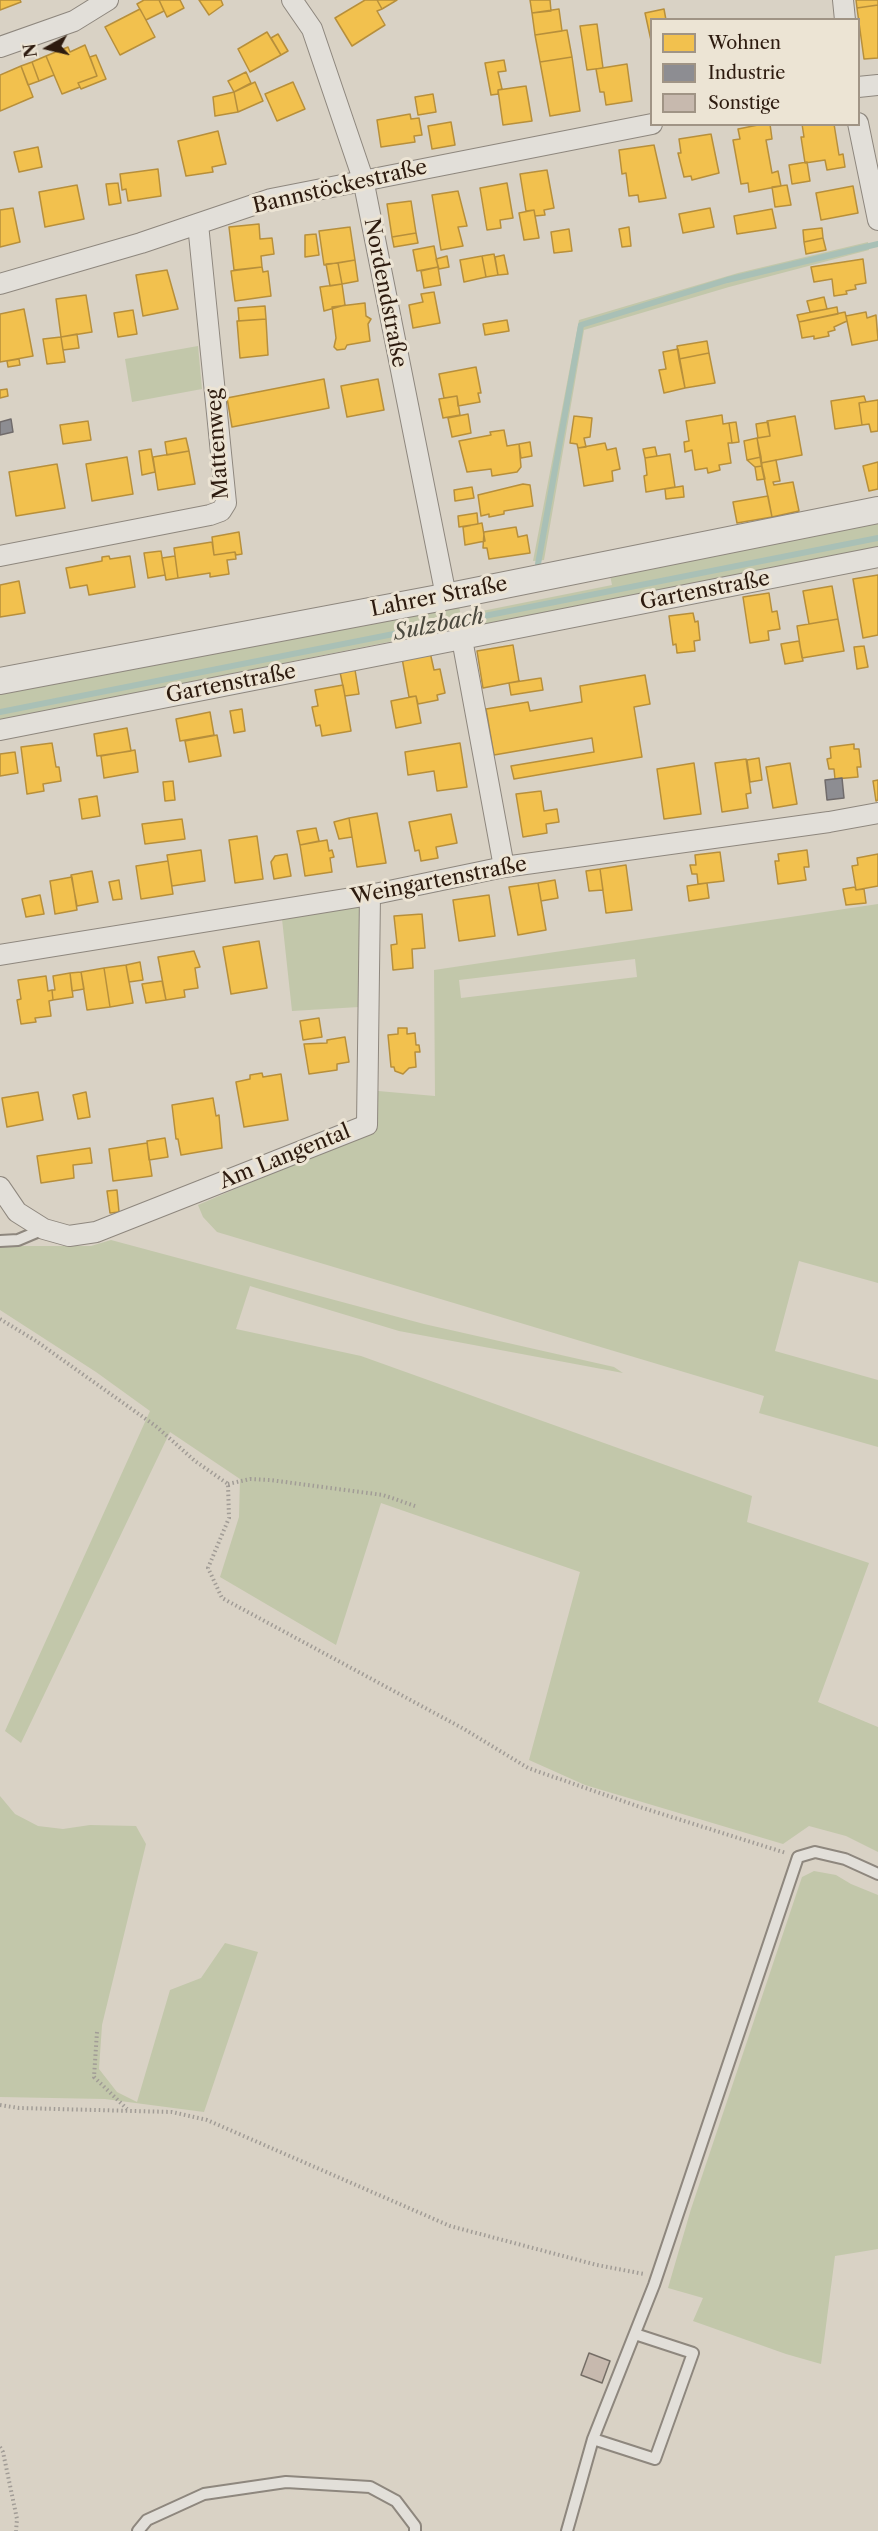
<!DOCTYPE html>
<meta charset="utf-8">
<style>
body{margin:0}
#map{position:relative;width:878px;height:2531px;overflow:hidden;background:#d9d2c5;font-family:"Libre Caslon Text",serif}
canvas{display:block}
.legend{position:absolute;left:650px;top:18px;width:210px;height:108px;box-sizing:border-box;background:#ece4d4;border:2px solid #a09485;margin:0;padding:8px 10px;list-style:none;font-size:18px;color:#2d1b0f}
.legend li{display:flex;align-items:center;gap:12px;height:30px}
.legend b{width:30px;border:2px solid #a09485}
.north{position:absolute;left:18px;top:18px;width:60px;height:60px;-webkit-text-stroke:4px #ece4d4;paint-order:stroke;rotate:262deg;font-size:16px;font-weight:700;line-height:24px;text-align:center;color:#2d1b0f}
.north::after{content:'';display:block;margin:auto;width:21px;height:27px;background:#2d1b0f;clip-path:polygon(50% 0,100% 100%,50% 72%,0 100%)}
</style>
<div id="map">
<canvas width="878" height="2531"></canvas>
<ul class="legend">
<li><b style="height:16px;background:#f2c14e"></b>Wohnen</li>
<li><b style="height:16px;background:#8d8d92"></b>Industrie</li>
<li><b style="height:16px;background:#c7b9ae"></b>Sonstige</li>
</ul>
<div class="north">N</div>
</div>
<script>
const ctx = document.querySelector('canvas').getContext('2d');
ctx.lineJoin = 'round';
function fill(path, color) {
  ctx.fillStyle = color;
  ctx.fill(path, 'evenodd');
}
function toPath(rows) {
  const path = new Path2D();
  for (const r of rows) {
    path.moveTo(r[0], r[1]);
    for (let i = 2; i < r.length; i += 2) path.lineTo(r[i], r[i + 1]);
  }
  return path;
}
function trace(path, color, width, dash) {
  ctx.strokeStyle = color;
  ctx.lineWidth = width;
  ctx.lineCap = dash ? 'butt' : 'round';
  ctx.setLineDash(dash || []);
  ctx.stroke(path);
}
function label(font, color, halo, rows, align = 'center') {
  ctx.font = font + ' "Libre Caslon Text",serif';
  ctx.lineWidth = 6;
  ctx.setLineDash([]);
  ctx.textBaseline = 'middle';
  ctx.strokeStyle = halo;
  ctx.fillStyle = color;
  for (const [text, x, y, turn = 0] of rows) {
    ctx.save();
    ctx.translate(x, y);
    ctx.rotate((+turn || 0) * Math.PI / 180);
    ctx.textAlign = isNaN(turn) ? turn : align;
    if (halo) ctx.strokeText(text, 0, 0);
    ctx.fillText(text, 0, 0);
    ctx.restore();
  }
}
fill(toPath([
 [868,242,869,250,729,287,584,330,544,560,533,561,579,320,738,273],
 [198,346,202,389,132,402,125,359],
 [878,521,878,547,470,628,467,614,612,585,610,575],
 [459,606,463,627,0,720,0,693],
 [878,904,878,1283,799,1261,775,1351,878,1380,878,1447,759,1413,764,1396,217,1232,203,1217,198,1205,374,1129,378,1091,435,1096,434,970],
 [635,959,637,977,461,998,459,980],
 [361,906,359,1007,292,1011,282,919],
 [111,1240,424,1324,614,1367,623,1373,399,1331,250,1286,236,1329,361,1356,752,1496,747,1522,869,1563,818,1702,878,1727,878,1852,846,1836,809,1826,783,1844,585,1785,529,1760,580,1572,381,1503,336,1645,220,1577,239,1517,240,1479,170,1432,21,1743,5,1731,150,1411,96,1372,0,1310,0,1246,91,1246],
 [0,1796,15,1814,38,1826,63,1829,90,1825,136,1826,146,1844,102,2025,99,2069,117,2092,137,2102,170,1990,201,1978,225,1943,258,1952,204,2112,105,2099,0,2097],
 [814,1871,836,1875,851,1884,878,1895,878,2249,835,2256,821,2364,786,2354,693,2321,703,2298,668,2288,691,2209,802,1877]
]), '#c2c7aa');
const homes = toPath([
 [0,0,20,0,21,2,0,10,0,0],
 [144,0,159,0,164,11,146,20,137,4,144,0],
 [159,0,180,0,184,8,167,17,159,0],
 [199,0,221,0,223,5,209,15,199,0],
 [365,0,377,0,382,9,377,11,385,25,352,46,335,18,365,0],
 [377,0,397,0,382,9,377,0],
 [530,0,550,0,551,11,532,13,530,0],
 [856,0,878,0,878,5,857,8,856,0],
 [878,5,878,58,864,59,857,8,878,5],
 [140,9,155,37,120,55,105,27,140,9],
 [559,9,562,31,535,35,532,13,559,9],
 [664,9,666,20,652,20,652,45,645,13,664,9],
 [597,24,603,68,587,70,580,26,597,24],
 [567,30,572,57,540,62,535,35,567,30],
 [267,32,281,55,250,72,238,49,267,32],
 [278,34,288,51,281,55,271,38,278,34],
 [85,45,97,76,78,83,80,87,62,94,46,56,68,47,70,52,85,45],
 [96,55,106,79,81,89,78,83,97,76,90,57,96,55],
 [46,56,54,75,39,81,32,62,46,56],
 [572,57,580,111,550,116,540,62,572,57],
 [504,60,506,71,498,72,502,89,498,90,498,94,491,95,485,63,504,60],
 [32,62,39,81,28,85,21,66,32,62],
 [627,64,632,101,606,105,604,92,600,92,596,69,627,64],
 [21,66,33,97,0,111,0,75,21,66],
 [246,72,251,83,234,92,228,81,246,72],
 [255,82,263,101,238,112,234,92,255,82],
 [293,82,305,109,277,121,265,94,293,82],
 [526,86,532,121,503,125,498,90,526,86],
 [234,92,238,112,215,116,213,97,234,92],
 [433,94,436,112,418,115,415,97,433,94],
 [410,114,411,119,419,118,422,135,414,136,415,142,381,147,377,120,410,114],
 [451,122,455,145,432,149,428,126,451,122],
 [763,124,770,124,772,139,766,140,772,173,778,171,781,186,749,192,748,183,741,184,733,140,740,139,738,129,763,124],
 [802,124,834,124,839,155,843,154,845,167,827,170,825,160,805,163,801,137,804,137,802,124],
 [218,131,226,164,212,167,213,172,186,176,178,141,218,131],
 [711,134,719,173,692,180,691,176,684,177,678,153,681,153,679,139,711,134],
 [654,145,666,198,639,202,638,195,629,196,626,173,622,174,619,150,654,145],
 [38,147,42,167,19,172,14,152,38,147],
 [807,162,810,181,792,184,789,165,807,162],
 [158,169,161,196,128,201,126,189,122,190,120,174,158,169],
 [547,170,554,208,544,210,545,215,535,216,534,210,526,211,520,174,547,170],
 [118,183,121,203,109,205,106,184,118,183],
 [507,183,513,218,500,220,501,228,487,230,480,188,507,183],
 [77,185,84,219,45,227,39,192,77,185],
 [787,185,791,205,775,207,772,187,787,185],
 [853,186,858,213,821,220,816,193,853,186],
 [458,191,467,226,458,227,463,246,441,250,432,195,458,191],
 [411,201,416,233,392,237,387,204,411,201],
 [13,208,20,242,0,247,0,210,13,208],
 [710,208,714,227,683,233,679,214,710,208],
 [772,209,776,228,737,234,734,216,772,209],
 [534,210,539,238,524,240,519,213,534,210],
 [259,224,260,239,272,238,274,254,261,256,262,267,234,270,229,227,259,224],
 [350,227,355,260,324,265,319,231,350,227],
 [629,227,631,246,622,247,619,229,629,227],
 [822,228,823,238,804,242,803,230,822,228],
 [569,229,572,251,554,253,551,232,569,229],
 [416,233,418,243,394,247,392,237,416,233],
 [316,234,319,255,305,257,305,235,316,234],
 [823,238,826,250,806,254,804,242,823,238],
 [434,246,438,267,417,271,413,250,434,246],
 [494,254,498,275,486,277,482,256,494,254],
 [504,255,508,274,498,275,495,257,504,255],
 [447,256,449,267,439,269,436,259,447,256],
 [482,256,486,277,464,282,460,260,482,256],
 [863,259,866,283,855,285,856,289,846,291,847,294,834,296,832,279,814,282,811,267,863,259],
 [355,260,358,281,342,284,338,263,355,260],
 [338,263,342,284,330,286,326,264,338,263],
 [262,267,263,272,268,271,271,296,235,301,231,271,262,267],
 [438,267,441,285,424,288,421,271,438,267],
 [167,270,178,309,143,316,136,275,167,270],
 [342,284,345,305,324,311,320,287,342,284],
 [434,292,440,323,413,328,409,305,423,302,421,294,434,292],
 [86,295,92,332,61,337,56,299,86,295],
 [824,297,827,309,810,312,807,301,824,297],
 [365,303,366,316,371,319,368,324,370,341,347,345,345,349,337,350,334,347,336,338,332,307,365,303],
 [265,306,266,319,239,321,238,308,265,306],
 [837,307,838,314,799,322,797,315,837,307],
 [24,309,33,356,0,362,0,314,24,309],
 [133,310,137,334,118,337,114,313,133,310],
 [845,312,847,321,834,327,835,330,828,332,829,336,814,339,814,336,802,338,799,322,845,312],
 [866,312,867,318,876,315,878,340,852,345,846,316,866,312],
 [266,319,268,355,240,358,237,321,266,319],
 [507,320,509,331,485,335,483,324,507,320],
 [77,334,79,348,63,350,61,337,77,334],
 [61,337,65,362,47,364,43,339,61,337],
 [707,341,709,353,679,359,677,346,707,341],
 [678,349,685,388,664,393,659,370,666,369,663,352,678,349],
 [709,353,715,383,685,388,679,359,709,353],
 [19,359,20,365,8,367,7,361,19,359],
 [476,367,481,393,478,393,480,402,458,406,457,396,444,398,439,374,476,367],
 [324,379,329,408,232,427,227,398,324,379],
 [378,379,384,410,347,417,341,386,378,379],
 [7,389,8,396,0,398,0,390,7,389],
 [457,396,460,415,443,418,439,399,457,396],
 [864,396,866,402,859,403,862,425,835,429,831,401,864,396],
 [878,400,878,431,871,432,869,424,862,425,859,403,878,400],
 [468,414,471,433,452,437,448,418,468,414],
 [722,415,723,424,729,423,732,443,728,443,731,463,719,465,720,470,708,473,707,468,695,470,692,450,685,452,684,442,689,441,686,421,722,415],
 [574,416,592,418,590,437,584,438,586,447,578,448,577,444,570,443,574,416],
 [795,416,802,455,761,463,757,438,770,436,767,421,795,416],
 [88,421,91,440,63,444,60,425,88,421],
 [736,422,739,442,732,443,729,423,736,422],
 [768,422,770,436,758,438,756,424,768,422],
 [504,430,507,446,519,444,521,467,517,472,492,476,491,469,467,472,459,441,491,435,490,432,504,430],
 [186,438,189,451,167,455,165,442,186,438],
 [757,438,761,457,747,460,744,441,757,438],
 [530,442,532,456,521,458,519,444,530,442],
 [605,443,607,450,616,448,620,469,612,471,613,481,584,486,578,448,605,443],
 [655,447,657,456,645,458,643,449,655,447],
 [151,449,155,472,142,475,139,451,151,449],
 [189,451,195,484,158,490,153,457,189,451],
 [670,454,675,487,646,492,644,476,647,475,645,458,670,454],
 [127,457,133,494,92,501,86,464,127,457],
 [761,457,762,466,755,467,747,460,761,457],
 [776,460,780,481,773,482,774,485,793,482,799,511,772,517,761,463,776,460],
 [878,462,878,489,869,491,863,466,878,462],
 [57,464,65,508,16,516,9,472,57,464],
 [762,466,765,479,757,480,755,467,762,466],
 [523,484,530,485,533,506,504,511,504,514,489,517,489,514,481,516,478,495,523,484],
 [683,486,684,497,666,499,665,489,683,486],
 [472,487,474,498,455,501,454,490,472,487],
 [768,496,772,517,737,523,733,502,768,496],
 [477,513,478,524,459,527,458,516,477,513],
 [482,523,485,541,465,545,463,527,482,523],
 [516,527,518,537,527,535,530,553,489,559,487,548,483,548,484,532,516,527],
 [239,532,242,554,236,555,235,552,214,555,212,537,239,532],
 [212,542,214,555,235,552,236,559,227,560,229,574,210,577,210,573,178,578,174,548,212,542],
 [161,551,165,575,148,578,144,553,161,551],
 [109,556,110,559,130,556,135,587,89,595,87,585,70,588,66,568,102,561,102,557,109,556],
 [175,556,178,578,166,580,162,558,175,556],
 [878,575,878,635,863,638,853,579,878,575],
 [19,581,25,613,0,617,0,585,19,581],
 [832,586,838,619,809,624,803,591,832,586],
 [769,593,772,612,777,611,780,629,768,631,769,640,750,643,743,597,769,593],
 [693,613,695,622,698,621,700,640,694,641,695,651,677,653,676,644,673,645,669,616,693,613],
 [838,619,844,651,802,658,797,626,838,619],
 [799,641,803,661,785,664,781,644,799,641],
 [513,645,519,681,483,688,477,651,513,645],
 [864,646,868,667,857,669,854,647,864,646],
 [430,652,434,670,440,669,445,693,437,695,438,700,418,704,416,696,409,697,402,658,430,652],
 [355,670,359,694,345,696,340,672,355,670],
 [645,675,650,704,634,707,642,757,514,779,511,766,594,752,592,738,494,755,486,709,528,702,530,711,582,702,580,686,645,675],
 [541,678,543,690,511,695,509,683,541,678],
 [343,685,351,731,322,736,320,725,316,726,312,707,318,706,315,690,343,685],
 [416,696,421,723,396,728,391,701,416,696],
 [242,709,245,731,234,733,230,711,242,709],
 [210,712,214,735,180,741,176,719,210,712],
 [127,728,131,751,97,756,94,734,127,728],
 [217,735,221,756,189,762,185,741,217,735],
 [52,743,56,767,59,767,61,781,43,784,44,791,27,794,21,747,52,743],
 [460,743,467,787,437,791,434,771,408,775,405,752,460,743],
 [854,744,854,749,859,749,861,767,857,767,858,777,835,779,834,769,829,769,827,759,831,758,830,747,854,744],
 [135,750,138,772,104,778,101,756,135,750],
 [15,752,18,773,0,776,0,754,15,752],
 [759,758,762,780,750,782,747,760,759,758],
 [746,759,751,793,746,794,748,808,722,812,715,763,746,759],
 [694,763,701,814,664,819,657,769,694,763],
 [790,763,797,804,773,808,766,767,790,763],
 [878,780,878,800,876,801,873,781,878,780],
 [173,781,175,800,165,801,163,782,173,781],
 [541,791,544,811,557,809,559,822,546,824,547,833,523,837,516,794,541,791],
 [97,796,100,816,82,819,79,799,97,796],
 [377,813,386,863,357,867,349,818,377,813],
 [451,814,457,843,436,847,438,858,421,861,419,850,415,851,409,822,451,814],
 [349,818,352,837,339,839,334,822,349,818],
 [182,819,185,839,145,844,142,824,182,819],
 [316,828,319,841,300,845,297,831,316,828],
 [257,836,263,879,235,883,229,840,257,836],
 [327,840,329,851,332,850,334,857,330,858,332,872,305,876,300,845,327,840],
 [201,850,205,881,172,886,167,855,201,850],
 [807,850,809,867,804,867,806,880,778,884,775,861,779,861,778,854,807,850],
 [720,852,724,881,698,884,697,874,692,874,690,865,696,865,695,855,720,852],
 [287,854,291,876,274,879,271,862,275,856,287,854],
 [878,854,878,886,856,890,852,866,858,865,857,858,878,854],
 [168,861,173,894,141,899,136,866,168,861],
 [626,865,632,910,606,913,600,869,626,865],
 [600,869,603,890,589,891,586,871,600,869],
 [92,871,98,902,77,906,71,875,92,871],
 [72,877,77,910,55,914,50,881,72,877],
 [119,880,122,899,113,900,109,882,119,880],
 [555,880,558,898,541,901,538,883,555,880],
 [538,883,546,930,518,935,509,887,538,883],
 [707,883,709,898,689,901,687,886,707,883],
 [855,887,856,890,864,889,866,903,846,905,843,889,855,887],
 [40,895,44,914,26,917,22,899,40,895],
 [489,895,495,936,459,941,453,900,489,895],
 [422,914,425,948,412,949,413,968,393,970,391,945,397,944,394,916,422,914],
 [259,941,267,988,231,994,223,947,259,941],
 [194,951,200,967,195,968,198,988,184,990,185,997,166,1000,158,957,194,951],
 [140,962,143,980,129,982,126,965,140,962],
 [126,965,133,1003,110,1007,104,968,126,965],
 [104,968,110,1007,87,1010,81,972,104,968],
 [81,972,84,989,72,991,70,973,81,972],
 [70,973,73,997,53,1000,52,990,55,990,53,976,70,973],
 [46,976,48,991,52,990,53,1000,49,1001,51,1016,35,1018,36,1022,21,1024,17,1000,21,999,18,980,46,976],
 [162,981,166,1000,146,1003,142,984,162,981],
 [319,1018,322,1037,303,1040,300,1021,319,1018],
 [398,1028,407,1028,407,1034,415,1033,416,1045,419,1045,420,1052,415,1052,416,1067,409,1068,403,1074,395,1071,394,1067,391,1067,388,1035,398,1034,398,1028],
 [345,1037,349,1062,337,1064,337,1070,309,1074,304,1044,327,1043,327,1040,345,1037],
 [262,1073,263,1077,281,1074,288,1120,244,1127,236,1082,250,1079,250,1075,262,1073],
 [38,1092,43,1120,7,1127,2,1098,38,1092],
 [86,1092,90,1117,78,1119,73,1095,86,1092],
 [213,1098,216,1116,219,1115,222,1148,181,1155,178,1139,176,1139,172,1105,213,1098],
 [165,1138,168,1157,149,1160,147,1141,165,1138],
 [147,1143,152,1176,113,1181,109,1149,147,1143],
 [90,1148,92,1163,73,1165,74,1178,41,1183,37,1156,90,1148],
 [117,1190,119,1212,110,1213,107,1191,117,1190]
]);
fill(homes, '#f2c14e');
trace(homes, '#b78f3b', 1.5);
const industry = toPath([
 [11,419,13,432,0,435,0,422,11,419],
 [842,778,844,798,827,800,825,780,842,778]
]);
fill(industry, '#8d8d92');
trace(industry, '#706b6b', 1.5);
trace(toPath([
 [538,564,581,325,727,280,878,244],
 [0,712,878,538]
]), '#a9c0b6', 6);
const building = toPath([
 [589,2353,610,2361,602,2383,581,2375,589,2353]
]);
fill(building, '#c7b9ae');
trace(building, '#756e66', 1.5);
const service = toPath([
 [0,1241,18,1240,44,1229],
 [593,2439,655,2459,693,2353,635,2334],
 [138,2531,147,2520,204,2494,286,2482,370,2487,396,2501,415,2526,415,2531],
 [567,2531,593,2439,654,2285,798,1857,815,1852,845,1859,878,1874]
]);
const minor = toPath([
 [292,0,312,29,363,179,446,596],
 [843,0,845,20],
 [0,47,74,21,108,0],
 [858,87,878,85],
 [858,123,878,220],
 [0,284,141,243,271,199,652,124],
 [0,556,210,515,221,511,226,503,198,224],
 [462,639,504,867],
 [0,730,878,557],
 [0,955,370,895,504,867,829,822,878,813],
 [0,1187,17,1212,44,1229,69,1236,96,1232,367,1125,370,895]
]);
const tertiary = toPath([
 [0,681,460,594,878,510]
]);
trace(service, '#8e877e', 14);
trace(minor, '#8e877e', 22);
trace(tertiary, '#8e877e', 28);
trace(toPath([
 [0,1319,36,1341,157,1427,195,1461,228,1484,229,1518,208,1568,222,1598,464,1729,528,1768,643,1808,786,1853],
 [228,1484,250,1479,270,1480,383,1495,415,1506],
 [97,2032,94,2077,127,2109],
 [0,2105,19,2108,172,2112,207,2120,450,2226,597,2265,644,2274],
 [0,2447,3,2452,17,2519,16,2531]
]), '#a19c96', 4, [1.5, 3]);
trace(service, '#e2dfd9', 10);
trace(minor, '#e2dfd9', 20);
trace(tertiary, '#e2dfd9', 26);
label('21px', '#2d1b0f', '#ece4d4', [
 ["Bannstöckestraße",340,187,-13],
 ["Nordendstraße",385,293,79],
 ["Mattenweg",218,444,-94],
 ["Gartenstraße",705,591,-11],
 ["Lahrer Straße",439,597,-11],
 ["Gartenstraße",231,684,-11],
 ["Weingartenstraße",439,881,-11],
 ["Am Langental",285,1157,-22]
]);
label('italic 22px', '#4c4a3f', '#ece4d4', [
 ["Sulzbach",439,625,-11]
]);
</script>
